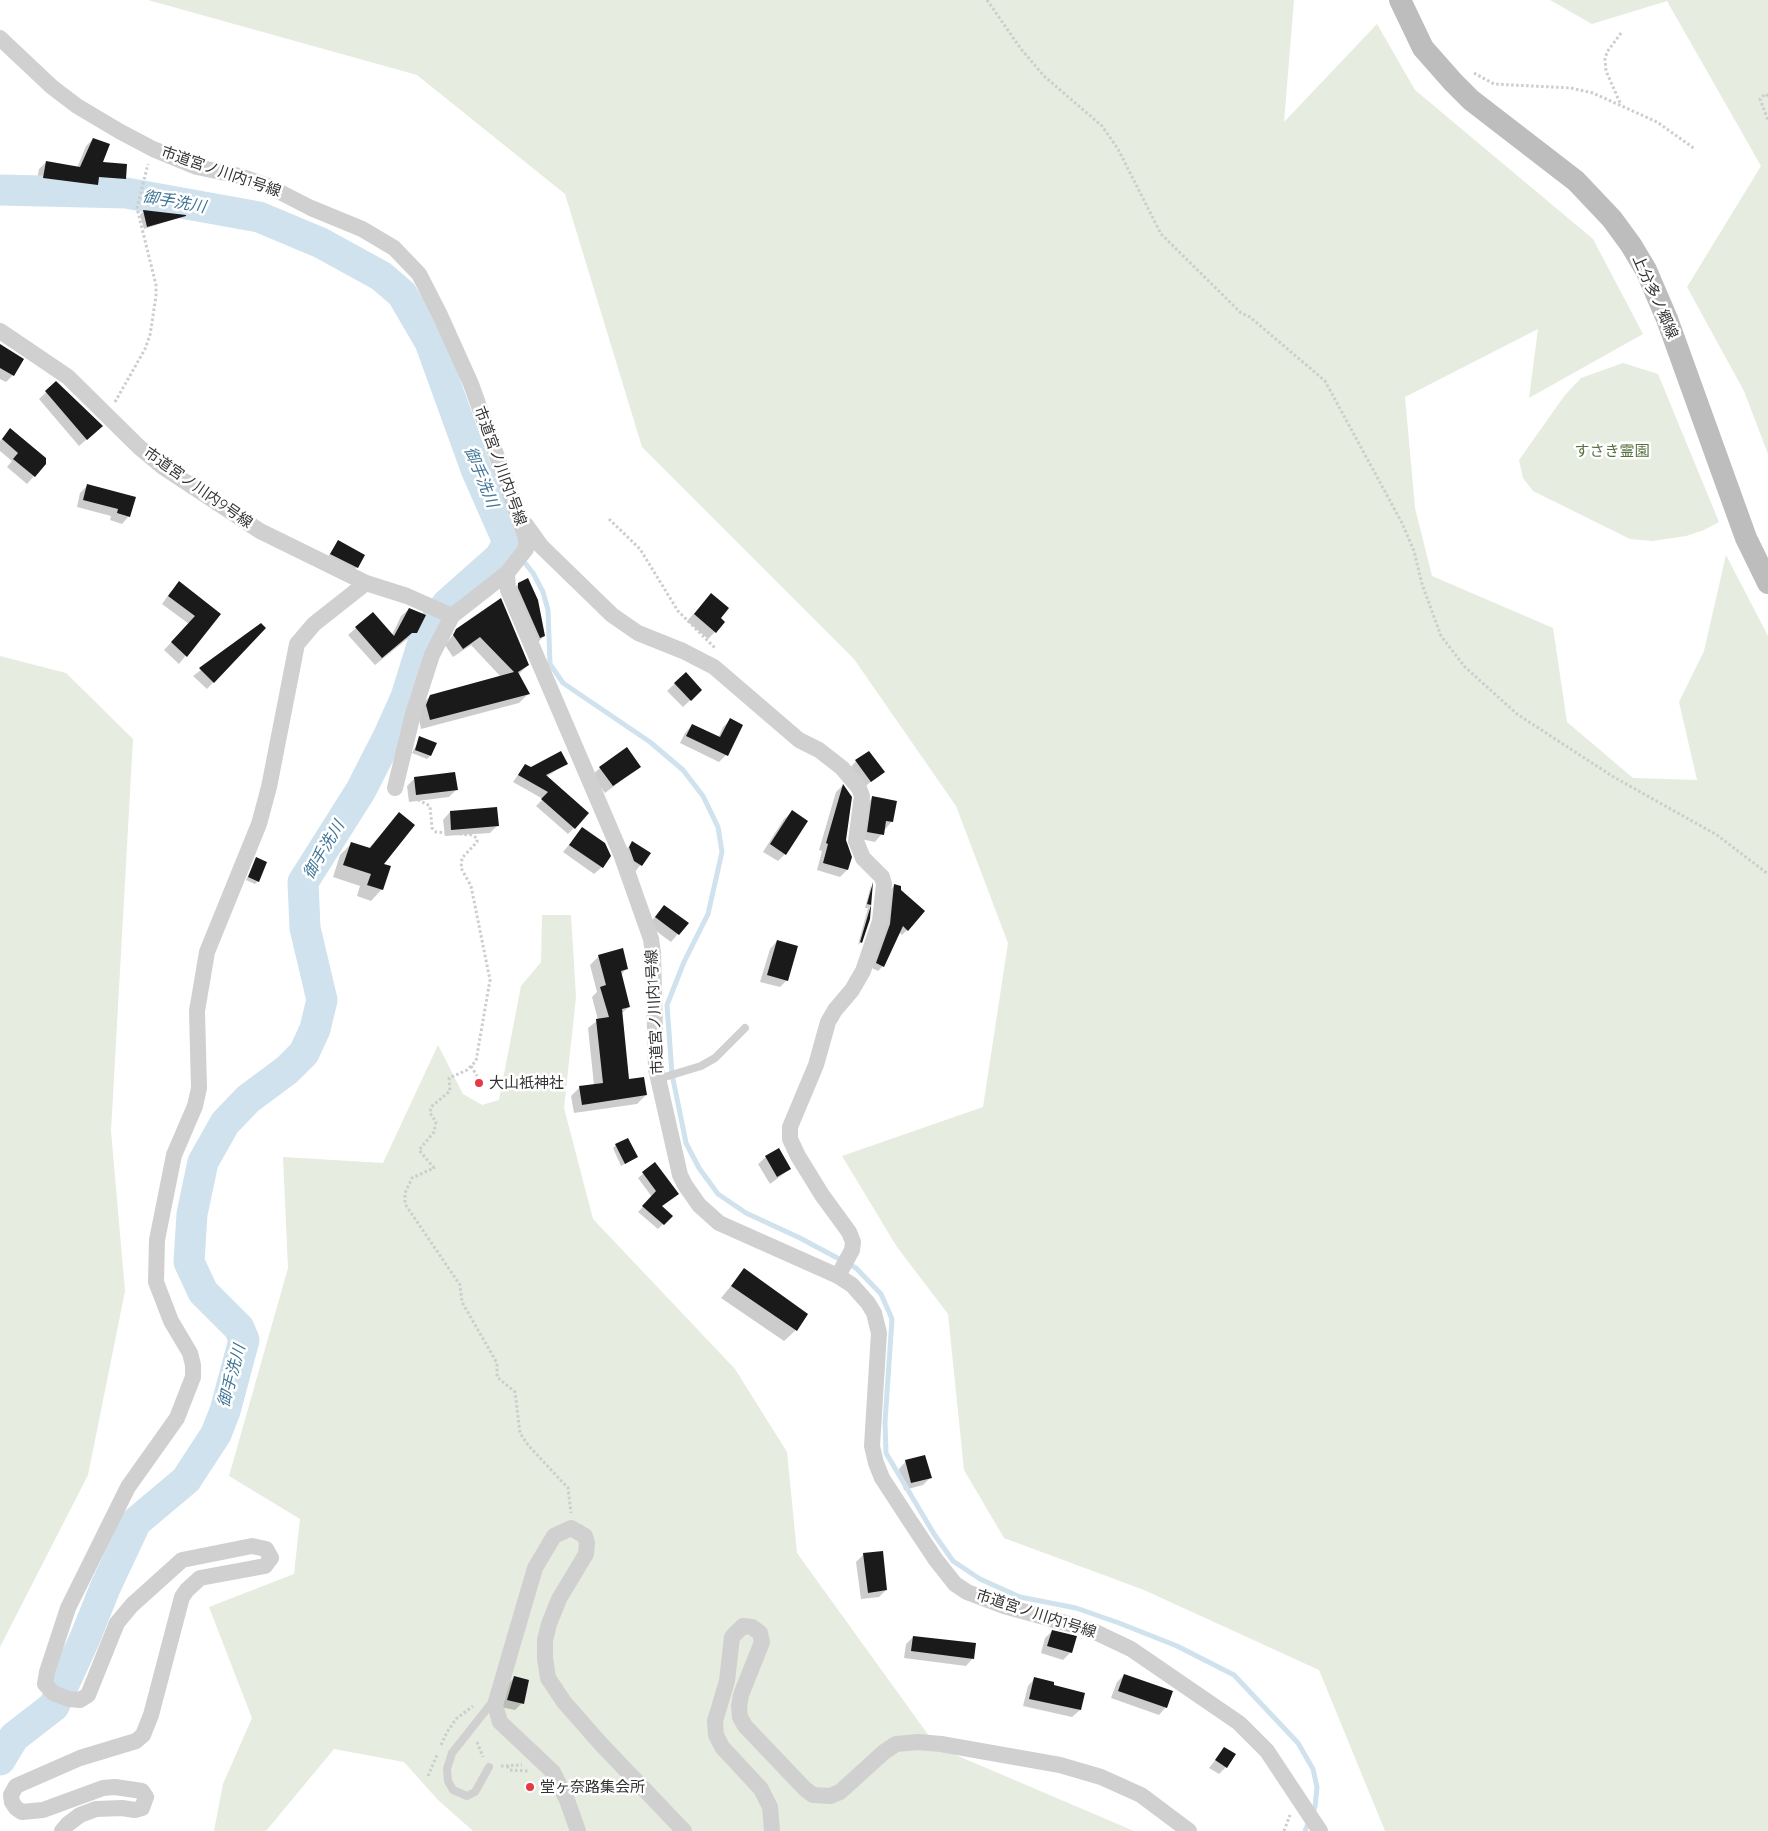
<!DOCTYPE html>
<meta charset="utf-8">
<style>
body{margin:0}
canvas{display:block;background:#fff}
</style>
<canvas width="1768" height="1831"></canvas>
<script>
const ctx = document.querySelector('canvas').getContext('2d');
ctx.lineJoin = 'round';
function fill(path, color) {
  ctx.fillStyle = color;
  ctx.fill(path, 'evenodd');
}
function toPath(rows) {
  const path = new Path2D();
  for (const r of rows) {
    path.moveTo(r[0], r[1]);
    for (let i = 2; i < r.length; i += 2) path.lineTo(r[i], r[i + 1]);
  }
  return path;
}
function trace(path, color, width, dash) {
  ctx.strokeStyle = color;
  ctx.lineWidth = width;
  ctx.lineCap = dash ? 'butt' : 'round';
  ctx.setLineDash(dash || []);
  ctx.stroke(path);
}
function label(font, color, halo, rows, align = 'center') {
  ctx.font = font + ' Quicksand,"Noto Sans JP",sans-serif';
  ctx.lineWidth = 5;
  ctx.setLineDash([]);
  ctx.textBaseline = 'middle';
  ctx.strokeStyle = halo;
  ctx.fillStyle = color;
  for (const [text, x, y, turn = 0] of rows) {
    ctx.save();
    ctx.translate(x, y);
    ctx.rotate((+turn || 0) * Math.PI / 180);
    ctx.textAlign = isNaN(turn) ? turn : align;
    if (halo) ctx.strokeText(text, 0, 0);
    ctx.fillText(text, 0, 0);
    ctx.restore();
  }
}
fill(toPath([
 [148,0,1294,0,1284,122,1377,24,1415,90,1593,239,1643,334,1529,398,1538,329,1405,397,1415,508,1432,576,1553,628,1567,722,1633,778,1697,780,1679,702,1704,651,1726,555,1768,636,1768,1831,1385,1831,1319,1670,1144,1590,1004,1538,964,1470,948,1314,897,1247,842,1156,983,1107,1008,943,956,806,854,659,642,447,565,194,417,75],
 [1550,0,1768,0,1768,454,1744,391,1687,287,1761,166,1667,1,1592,24],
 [1623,363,1658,374,1719,522,1704,530,1686,536,1652,541,1630,539,1533,491,1523,478,1519,460,1565,395,1581,378],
 [0,656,66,673,133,739,111,1131,125,1291,88,1475,0,1647],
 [542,915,571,915,576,997,564,1108,593,1219,735,1369,787,1452,797,1553,937,1747,1134,1831,473,1831,438,1800,404,1762,334,1749,266,1831,214,1831,223,1784,252,1718,209,1607,294,1574,300,1519,229,1476,288,1268,283,1157,383,1163,438,1045,463,1094,482,1105,499,1100,521,986,541,962]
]), '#e6ecdf');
fill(toPath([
 [93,139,101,163,124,178,118,185,97,183,90,191,36,185,39,169,46,162,77,168,86,146],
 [143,212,184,216,144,229,140,215],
 [0,346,13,375,6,382,0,379],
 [56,383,94,433,79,446,39,399],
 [10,430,34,476,27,484,7,467,12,461,0,451,0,441],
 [88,485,129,516,122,524,110,520,111,516,77,507,80,493],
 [339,541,357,567,350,575,324,562],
 [518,584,544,636,538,642,512,590],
 [172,590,219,614,179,664,164,650,189,624,162,604],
 [711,595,719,618,715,632,708,639,687,621],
 [500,600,528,665,518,675,528,694,519,703,421,729,418,715,421,705,430,696,501,677,471,645,453,657,445,645,457,630],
 [409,609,416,632,375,665,348,635,356,628,392,635,401,616],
 [261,625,264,628,207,689,193,676],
 [685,674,701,690,683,707,667,691],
 [730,720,726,755,719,762,680,743,685,733,692,725,718,738,723,727],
 [420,738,430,756,427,759,412,753],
 [856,761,883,772,863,788,849,769],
 [566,764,546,777,574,828,568,834,536,806,543,799,513,782,525,765,531,769],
 [639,767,605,793,592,775,600,768],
 [415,778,456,790,449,797,409,802,407,786],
 [842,786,845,840,850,857,847,870,840,877,817,870,822,851,819,850,836,792],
 [872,798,892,821,875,842,861,839,865,805],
 [450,812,498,825,490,833,445,836,443,820],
 [792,812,785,854,778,861,763,852,784,819],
 [399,814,382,864,382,889,371,901,357,896,360,886,333,877,340,855,351,844,368,849],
 [582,829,602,867,594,874,563,852],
 [633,843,649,854,634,873,625,850],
 [256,859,258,881,255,884,246,880],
 [871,885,869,919,861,942,858,945,868,908,865,908],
 [894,886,907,930,902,935,899,932,883,966,878,971,872,968,889,891],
 [664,906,687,923,671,942,648,925],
 [777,941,787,980,780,987,760,982,770,949],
 [599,956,626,969,621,975,629,1007,621,1014,628,1080,646,1095,637,1104,574,1113,571,1096,580,1087,594,1085,588,1028,598,1020,592,997,597,992,590,965],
 [616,1145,637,1157,621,1166,613,1148],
 [766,1157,790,1169,770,1184,758,1164],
 [655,1164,677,1194,661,1207,671,1216,658,1229,638,1212,652,1197,638,1178],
 [744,1270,796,1330,784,1341,721,1298],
 [906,1461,930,1478,923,1485,904,1490,899,1469],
 [864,1554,886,1590,879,1597,861,1599,856,1562],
 [1052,1631,1071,1652,1063,1660,1041,1653,1045,1638],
 [913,1637,973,1658,966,1666,904,1658,906,1644],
 [1124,1675,1166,1707,1159,1715,1111,1698,1117,1682],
 [514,1678,522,1703,515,1710,500,1707,507,1685],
 [1035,1678,1052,1686,1083,1693,1080,1710,1072,1717,1023,1706,1028,1686],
 [1225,1748,1226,1767,1219,1774,1209,1768]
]), '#0003');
trace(toPath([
 [508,542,533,573,543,592,548,610,550,664,563,683,650,742,683,770,703,796,718,827,722,852,708,914,684,962,667,1005,672,1074,686,1143,699,1168,718,1194,746,1213,800,1238,856,1268,881,1294,892,1319,885,1422,886,1453,934,1534,953,1561,980,1579,1020,1597,1076,1608,1119,1623,1177,1646,1234,1675,1298,1743,1313,1769,1317,1787,1315,1807,1305,1831]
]), '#cfe2ee', 5);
trace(toPath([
 [0,190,126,193,259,217,321,243,381,276,402,294,430,342,476,469,508,542,500,557,447,604,424,639,406,697,389,735,361,790,303,882,305,928,322,1000,315,1029,304,1053,287,1070,248,1099,225,1123,203,1162,192,1214,189,1262,203,1292,239,1328,244,1340,225,1411,216,1434,186,1480,136,1522,105,1588,85,1638,54,1706,14,1737,0,1760]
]), '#cfe2ee', 31);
fill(toPath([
 [93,138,110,144,103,162,127,164,126,179,99,177,98,185,43,178,46,161,80,167],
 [143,210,186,215,186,216,147,227],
 [0,344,24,359,14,376,0,368],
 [56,381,103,426,87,440,45,391],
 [10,428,46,458,46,464,35,477,13,459,18,453,2,439],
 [87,484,136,497,130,517,117,513,118,509,83,500],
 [338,540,365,555,358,568,330,554],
 [528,578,538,600,545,636,540,638,518,588,518,583],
 [179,581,221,614,187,657,171,642,195,616,168,596],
 [711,593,729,608,721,618,725,622,716,633,694,614],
 [501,598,529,665,518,672,530,694,430,720,426,705,430,695,514,672,480,637,463,649,453,635,456,629],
 [409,608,426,615,417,633,412,633,382,658,355,627,373,612,394,636],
 [261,623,266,628,214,683,199,668],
 [686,672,702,690,691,701,674,683],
 [730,718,743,725,728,756,686,736,692,724,720,737],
 [419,736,437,743,431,756,415,750],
 [627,747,641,767,613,786,599,767],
 [561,751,568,764,546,775,589,813,575,829,541,799,548,792,518,775,525,764,531,767],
 [869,751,885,772,871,782,855,760],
 [455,772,458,790,416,795,414,777],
 [843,784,852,797,846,840,852,857,848,870,823,863,828,844,826,843],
 [872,796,897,801,893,822,886,821,884,835,867,832],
 [497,807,499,826,451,830,450,811],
 [792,810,808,821,786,855,770,844],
 [399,812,415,825,384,864,391,866,383,890,367,885,371,874,343,865,351,842,370,848],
 [582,827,605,843,611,856,603,868,569,845],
 [632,841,651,853,642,866,634,861,629,847],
 [256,857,267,862,259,882,248,877],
 [873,882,870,919,862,943,860,942,871,905,867,904],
 [894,884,901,886,901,890,925,911,908,931,903,926,884,967,876,963,890,924],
 [664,905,689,923,679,935,655,917],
 [777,940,798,946,788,981,767,975],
 [623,948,628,969,621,971,630,1007,622,1009,629,1079,644,1077,647,1095,582,1105,579,1086,603,1083,596,1019,609,1017,600,987,606,985,598,955],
 [628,1138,638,1157,625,1164,615,1144],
 [779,1148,791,1169,777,1177,765,1156],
 [655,1162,679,1194,662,1206,673,1216,664,1225,642,1206,656,1191,642,1172],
 [744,1268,808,1314,797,1331,731,1286],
 [925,1455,932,1478,911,1483,905,1460],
 [883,1551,887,1590,868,1593,863,1553],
 [1052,1630,1077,1636,1072,1653,1047,1646],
 [913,1636,976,1643,974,1659,911,1651],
 [1124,1674,1173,1691,1167,1708,1118,1691],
 [514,1676,529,1680,524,1704,507,1700],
 [1034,1677,1054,1682,1054,1685,1085,1693,1081,1710,1029,1699],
 [1224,1747,1236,1754,1227,1768,1215,1760]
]), '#1a1a1a');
trace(toPath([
 [987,0,1021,49,1044,76,1102,126,1118,149,1161,234,1241,313,1250,317,1325,381,1402,523,1414,551,1422,584,1441,636,1465,667,1517,714,1612,776,1717,835,1768,874],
 [1621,33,1607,52,1605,59,1606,71,1621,105],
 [1474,73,1494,84,1571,88,1593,93,1657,122,1695,149],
 [1768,96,1765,94,1760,99,1768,120],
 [115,402,145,349,150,335,156,296,156,285,137,208,148,164],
 [609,519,640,549,678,611,715,648],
 [409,795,430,806,432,828,436,832,471,835,477,838,477,842,462,858,461,868,471,886,490,980,476,1061,467,1070,449,1078,450,1091,431,1107,430,1113,436,1122,434,1132,419,1150,434,1168,412,1178,405,1193,405,1204,460,1285,462,1302,497,1363,497,1377,515,1392,520,1433,528,1445,568,1488,571,1513],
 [471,1066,477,1076],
 [477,1742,483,1757],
 [441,1745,447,1732,456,1719,473,1706],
 [501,1766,522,1765],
 [507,1766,510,1770,529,1771],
 [428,1776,437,1755],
 [1284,1831,1290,1815]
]), '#cdcdcd', 3, [2.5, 2.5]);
trace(toPath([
 [658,1079,701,1066,715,1058,745,1028],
 [489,1767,475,1792,467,1796,453,1790,448,1781,447,1769,452,1753,494,1700]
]), '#d0d0d0', 8);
trace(toPath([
 [0,38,52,87,77,106,119,131,153,149,197,167,240,176,268,186,311,208,362,229,394,248,419,274,440,315,471,384,526,538,526,549,507,573,508,590,621,854,651,939,653,953,656,1069,680,1175,685,1185,699,1205,719,1223,838,1276,852,1285,868,1303,874,1313,879,1333,872,1446,876,1463,882,1478,910,1521,936,1560,955,1584,967,1592,1004,1606,1091,1630,1131,1649,1239,1723,1267,1751,1320,1831],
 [0,331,68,377,139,447,163,467,260,531,366,583],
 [526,525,541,546,612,615,638,633,683,651,714,667,799,740,819,750,842,768,859,788,862,796,856,841,863,858,882,877,884,884,880,921,863,971,852,990,835,1010,828,1022,816,1065,790,1127,790,1139,798,1156,822,1195,849,1232,853,1242,852,1250,838,1276],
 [395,788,413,714,432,655,452,616],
 [62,1831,68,1824,80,1815,96,1809,122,1808,135,1810,142,1808,146,1797,142,1791,115,1787,103,1788,43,1810,22,1812,16,1808,12,1802,11,1795,16,1786,80,1758,136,1741,143,1735,151,1715,182,1597,187,1590,200,1578,265,1566,271,1558,266,1549,252,1546,182,1560,132,1605,117,1623,88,1695,80,1700,69,1699,53,1693,45,1684,47,1672,68,1608,128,1487,177,1418,193,1377,193,1365,190,1353,171,1321,156,1282,157,1240,174,1155,195,1106,199,1088,197,1011,207,952,259,824,269,787,297,644,314,624,366,583,407,596,452,616,507,573],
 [578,1831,567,1800,553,1772,500,1722,495,1705,535,1568,554,1536,571,1528,585,1536,587,1543,586,1554,559,1599,549,1624,545,1640,545,1658,548,1678,564,1702,600,1743,684,1831],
 [772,1831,770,1807,761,1789,722,1747,716,1735,715,1721,727,1681,732,1637,743,1626,752,1627,760,1633,762,1642,741,1695,739,1706,740,1717,745,1726,805,1789,813,1795,830,1796,840,1792,884,1752,896,1744,918,1742,941,1744,1060,1765,1101,1777,1141,1795,1189,1831]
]), '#d0d0d0', 16);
trace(toPath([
 [1400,0,1423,48,1453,82,1471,100,1576,181,1612,219,1631,245,1646,270,1667,319,1746,538,1768,583]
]), '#bdbdbd', 22);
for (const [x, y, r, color] of [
 [479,1083,5,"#e63946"],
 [530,1787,5,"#e63946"]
]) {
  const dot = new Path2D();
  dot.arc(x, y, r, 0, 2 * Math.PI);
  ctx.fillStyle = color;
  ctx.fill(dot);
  trace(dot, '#fff', 2);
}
label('15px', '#333', '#fff', [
 ["市道宮ノ川内1号線",221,172,19],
 ["上分多ノ郷線",1655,297,66],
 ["市道宮ノ川内1号線",500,466,70],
 ["市道宮ノ川内9号線",198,488,35],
 ["市道宮ノ川内1号線",655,1012,-93],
 ["市道宮ノ川内1号線",1036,1614,18]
]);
label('15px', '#56703f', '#fff', [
 ["すさき霊園",1612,451]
]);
label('15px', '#333', '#fff', [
 ["大山衹神社",489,1083],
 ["堂ヶ奈路集会所",540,1787]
], 'left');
label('italic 16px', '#3f7597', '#fff', [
 ["御手洗川",174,202,10],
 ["御手洗川",481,477,68],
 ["御手洗川",324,850,-59],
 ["御手洗川",232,1376,-75]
]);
</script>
